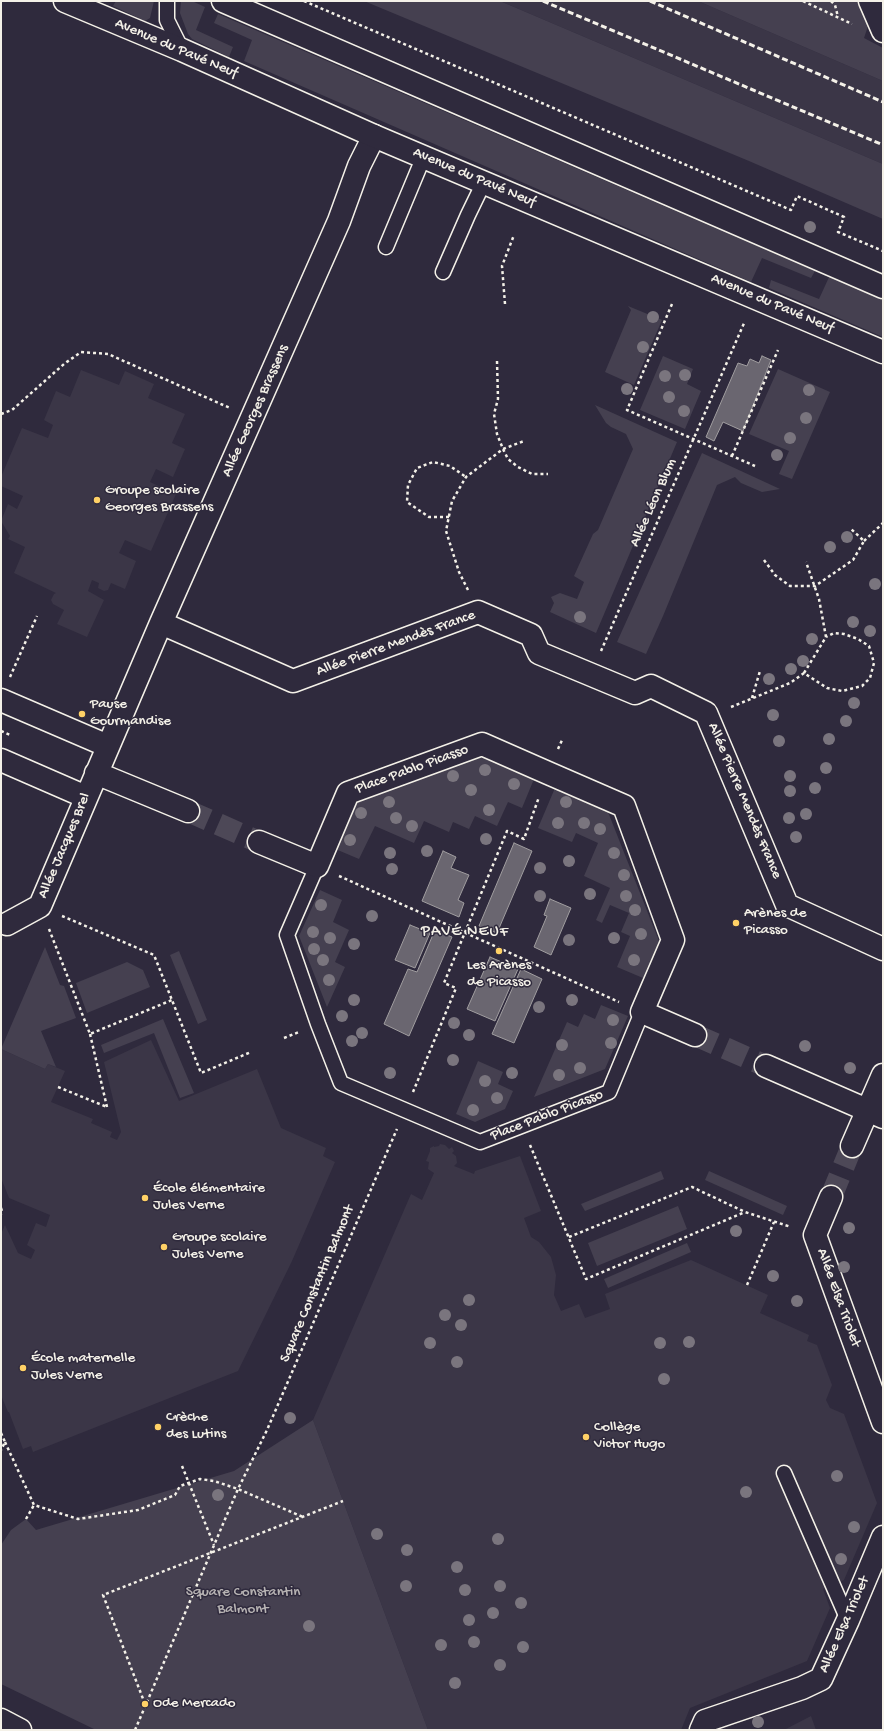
<!DOCTYPE html>
<meta charset="utf-8">
<style>
body{margin:0}
#map{position:relative;width:884px;height:1731px;overflow:hidden;background:#2f2a3d;font-family:"Gochi Hand",sans-serif}
canvas{display:block}
.frame{position:absolute;inset:0;border:2px solid #f4f1e8;pointer-events:none}
</style>
<div id="map">
<canvas width="884" height="1731"></canvas>
<div class="frame"></div>
</div>
<script>
const ctx = document.querySelector('canvas').getContext('2d');
ctx.lineJoin = 'round';
function fill(path, color) {
  ctx.fillStyle = color;
  ctx.fill(path, 'evenodd');
}
function toPath(rows) {
  const path = new Path2D();
  for (const r of rows) {
    path.moveTo(r[0], r[1]);
    for (let i = 2; i < r.length; i += 2) path.lineTo(r[i], r[i + 1]);
  }
  return path;
}
function trace(path, color, width, dash) {
  ctx.strokeStyle = color;
  ctx.lineWidth = width;
  ctx.lineCap = dash ? 'butt' : 'round';
  ctx.setLineDash(dash || []);
  ctx.stroke(path);
}
function label(font, color, halo, rows, align = 'center') {
  ctx.font = font + ' "Gochi Hand",sans-serif';
  ctx.lineWidth = 3;
  ctx.setLineDash([]);
  ctx.textBaseline = 'middle';
  ctx.strokeStyle = halo;
  ctx.fillStyle = color;
  for (const [text, x, y, turn = 0] of rows) {
    ctx.save();
    ctx.translate(x, y);
    ctx.rotate((+turn || 0) * Math.PI / 180);
    ctx.textAlign = isNaN(turn) ? turn : align;
    if (halo) ctx.strokeText(text, 0, 0);
    ctx.fillText(text, 0, 0);
    ctx.restore();
  }
}
fill(toPath([
 [500,1,698,1,883,81,883,164],
 [81,370,119,385,125,371,154,384,148,398,185,414,172,443,185,449,173,477,156,469,150,482,176,494,151,551,125,540,119,553,136,561,125,589,111,583,108,590,104,591,98,588,99,583,92,580,88,591,104,600,87,637,57,624,64,610,53,604,51,600,54,594,56,593,14,573,25,547,8,539,10,536,1,521,8,504,17,509,23,496,1,486,1,477,22,428,48,438,53,425,44,420,56,391,70,397],
 [151,1040,179,1101,257,1069,281,1128,326,1148,323,1156,335,1162,292,1261,238,1371,33,1452,31,1446,23,1449,9,1412,8,1412,1,1395,1,1242,2,1239,1,1234,5,1225,18,1253,31,1259,35,1250,27,1245,36,1223,46,1227,50,1215,9,1198,1,1178,1,1049,45,1069,48,1064,65,1071,51,1102,93,1119,91,1123,112,1132,110,1137,117,1140,121,1132,104,1062],
 [440,1144,445,1145,449,1149,452,1147,454,1151,452,1153,456,1156,457,1163,454,1166,474,1174,475,1171,520,1156,541,1211,524,1218,531,1237,539,1242,551,1257,556,1275,554,1295,561,1311,579,1304,585,1318,610,1309,605,1294,691,1260,768,1295,760,1313,809,1335,807,1341,817,1345,832,1385,826,1400,830,1408,844,1414,877,1503,844,1580,823,1589,830,1608,807,1661,690,1708,681,1730,428,1730,313,1420,411,1194,422,1200,434,1173,428,1169,429,1162,426,1161,430,1151,430,1148,434,1146,434,1147,439,1146],
 [811,1716,816,1730,784,1730]
]), '#3b3647');
fill(toPath([
 [116,1,154,1,150,18,145,21,113,6],
 [181,1,192,1,205,7,196,30,233,47,229,57,192,39,188,34,180,13],
 [364,1,500,1,883,164,883,219,749,161],
 [698,1,858,1,868,26,864,38,883,48,883,81],
 [218,14,815,271,811,278,762,258,751,282,244,61,252,40,214,23],
 [830,275,883,298,883,337,769,288,771,280,819,299],
 [628,306,662,320,634,385,605,372,631,310],
 [663,356,693,369,687,384,701,391,685,429,640,410],
 [778,369,830,392,792,479,779,474,789,451,749,434],
 [595,405,677,442,596,633,550,612,554,603,551,597,560,593,577,599,584,582,574,576,593,534,598,530,633,449,626,434,611,427,606,423],
 [702,453,780,489,762,492,741,483,735,477,717,485,663,616,646,654,617,642],
 [480,756,534,779,522,808,508,802,497,826,475,816,469,829,453,822,449,832,424,821,414,843,375,826,359,859,333,848,352,804],
 [555,788,608,812,659,941,643,978,617,967,630,936,621,932,629,913,610,905,602,923,596,920,610,888,584,876,598,843,576,833,572,842,538,828],
 [320,890,342,900,333,922,349,930,335,962,345,967,327,1007,299,936],
 [45,947,60,985,64,986,76,1018,41,1031,56,1067,48,1064,45,1069,1,1049],
 [179,951,207,1020,198,1024,170,955],
 [127,962,143,970,150,987,87,1013,76,983],
 [601,1005,628,1016,605,1069,534,1097,567,1022,578,1027,584,1014,595,1019],
 [163,1019,194,1093,180,1098,154,1033,104,1053,101,1045],
 [478,1061,503,1072,498,1084,513,1091,505,1109,475,1122,456,1114],
 [661,1171,664,1179,585,1211,581,1204],
 [709,1171,787,1206,783,1215,705,1180],
 [678,1206,687,1229,597,1266,588,1243],
 [687,1243,691,1252,608,1288,604,1279],
 [313,1420,428,1730,96,1730,1,1684,1,1545,11,1530,26,1519,36,1530,234,1471]
]), '#454050');
const water = toPath([
 [762,356,771,360,743,431,723,422,714,441,706,437,738,363,747,366,750,359,759,363,762,356],
 [514,843,532,851,497,933,479,926,514,843],
 [443,851,456,857,451,868,469,875,458,900,464,903,459,917,422,901,443,851],
 [550,899,571,908,551,955,534,947,547,916,544,915,550,899],
 [410,925,430,933,415,968,395,960,410,925],
 [435,930,452,937,409,1036,384,1024,408,969,417,972,435,930],
 [490,957,518,969,495,1021,467,1009,490,957],
 [521,969,542,979,514,1043,492,1034,521,969]
]);
fill(water, '#6a6670');
trace(water, '#a19ea0', 1);
trace(toPath([
 [188,811,259,842],
 [695,1035,766,1066],
 [831,1197,852,1146]
]), '#4d4857', 22, [22, 11]);
const service = toPath([
 [167,1,167,20,182,50],
 [386,247,424,156],
 [443,272,468,215,484,182],
 [317,866,287,935,318,1024,341,1083,480,1142,609,1092,642,1012],
 [784,1473,848,1620]
]);
const minor = toPath([
 [870,1,883,31],
 [161,623,293,681,478,612,531,635,539,653,635,693,651,686,706,713,787,905,883,949],
 [1,700,108,746],
 [1,760,86,797],
 [96,773,188,811],
 [259,842,317,866,348,793,482,744,548,773,624,806,673,940,642,1012,695,1035],
 [7,924,40,906,161,623,339,221,359,166,374,136],
 [766,1066,883,1117],
 [852,1146,883,1075],
 [831,1197,815,1235,883,1422],
 [1,1720,20,1730],
 [701,1730,705,1721,802,1688,821,1679,848,1620,883,1537]
]);
const secondary = toPath([
 [65,1,182,50,374,136,883,352],
 [223,1,883,287]
]);
trace(service, '#f4f1e8', 17);
trace(minor, '#f4f1e8', 25);
trace(secondary, '#f4f1e8', 25);
trace(toPath([
 [304,1,791,210,797,196,844,217,838,232,883,251],
 [803,1,852,24],
 [831,1,835,5,838,17],
 [505,304,502,266,514,235],
 [672,304,627,410,755,466],
 [497,361,498,399,494,414,497,434,503,449,508,459,518,467,532,474,548,474],
 [1,414,12,410,64,364,81,352,108,354,230,408],
 [732,456,778,350],
 [449,517,429,517,407,502,408,485,417,468,433,462,450,466,466,477],
 [864,541,883,523],
 [764,560,775,575,790,586,815,586,853,560,864,541,850,528],
 [468,590,459,572,446,531,452,501,466,477,503,449,524,441],
 [601,651,745,321],
 [804,673,826,637,819,599,806,562],
 [10,677,37,616],
 [752,698,760,671],
 [731,707,790,683,804,673,827,688,842,691,862,686,870,678,874,663,869,646,858,639,844,634,834,633,826,637],
 [1,731,10,735],
 [558,749,563,738],
 [339,876,619,1002],
 [62,916,154,955,201,1073,251,1052],
 [49,929,90,1034,172,1000],
 [90,1034,107,1107],
 [284,1038,299,1032],
 [58,1087,107,1107],
 [413,1092,456,988,444,983,507,831,524,839,539,797],
 [530,1145,586,1279,745,1212],
 [1,1208,2,1211,1,1214],
 [569,1237,692,1187,745,1212,791,1227],
 [747,1285,774,1222],
 [1,1433,5,1442,1,1450],
 [5,1442,34,1505,78,1519,138,1510,175,1495,180,1486,200,1479,214,1481,238,1489,303,1517],
 [182,1466,214,1545],
 [26,1519,34,1505],
 [145,1704,103,1595,343,1501],
 [135,1730,238,1489,267,1430,397,1129]
]), '#f4f1e8', 2.5, [3, 3]);
trace(service, '#2f2a3d', 14);
trace(minor, '#2f2a3d', 22);
trace(secondary, '#2f2a3d', 22);
trace(toPath([
 [543,1,883,145],
 [650,1,883,102]
]), '#f4f1e8', 3, [6, 3]);
ctx.fillStyle = '#7a757e';
for (const [x, y] of [
 [810,227],
 [653,317],
 [643,347],
 [685,375],
 [665,376],
 [627,389],
 [809,390],
 [669,397],
 [684,411],
 [806,418],
 [790,438],
 [777,455],
 [847,537],
 [830,547],
 [875,584],
 [580,617],
 [853,622],
 [870,631],
 [812,639],
 [803,661],
 [791,669],
 [769,679],
 [854,703],
 [773,715],
 [846,721],
 [829,739],
 [779,741],
 [826,768],
 [485,770],
 [453,776],
 [790,776],
 [514,784],
 [815,788],
 [471,790],
 [790,791],
 [389,802],
 [566,802],
 [489,810],
 [361,813],
 [806,814],
 [396,818],
 [789,818],
 [558,823],
 [584,823],
 [412,826],
 [600,829],
 [796,837],
 [486,839],
 [350,840],
 [427,851],
 [390,853],
 [614,853],
 [569,861],
 [540,868],
 [392,869],
 [624,875],
 [590,894],
 [540,896],
 [626,896],
 [321,905],
 [635,910],
 [372,916],
 [313,932],
 [641,934],
 [330,938],
 [614,938],
 [569,940],
 [354,944],
 [314,949],
 [323,960],
 [634,960],
 [329,980],
 [354,1000],
 [572,1000],
 [539,1007],
 [342,1016],
 [613,1020],
 [454,1023],
 [362,1033],
 [469,1035],
 [352,1041],
 [611,1043],
 [562,1045],
 [805,1046],
 [453,1060],
 [580,1068],
 [850,1068],
 [390,1073],
 [512,1073],
 [559,1075],
 [485,1081],
 [497,1098],
 [473,1110],
 [849,1228],
 [736,1231],
 [844,1267],
 [773,1276],
 [469,1300],
 [797,1301],
 [445,1315],
 [461,1325],
 [689,1342],
 [430,1343],
 [660,1343],
 [457,1362],
 [664,1379],
 [290,1418],
 [837,1476],
 [746,1492],
 [218,1495],
 [854,1527],
 [377,1534],
 [498,1539],
 [407,1550],
 [841,1559],
 [457,1567],
 [406,1586],
 [500,1586],
 [465,1590],
 [521,1603],
 [493,1613],
 [469,1620],
 [309,1626],
 [474,1642],
 [441,1645],
 [523,1647],
 [500,1665],
 [455,1683],
 [758,1722]
]) {
  ctx.beginPath();
  ctx.arc(x, y, 6, 0, 2 * Math.PI);
  ctx.fill();
}
for (const [x, y, r, color] of [
 [97,500,4,"#ffd166"],
 [82,714,4,"#ffd166"],
 [736,923,4,"#ffd166"],
 [499,951,4,"#ffd166"],
 [145,1198,4,"#ffd166"],
 [164,1247,4,"#ffd166"],
 [23,1368,4,"#ffd166"],
 [158,1427,4,"#ffd166"],
 [586,1437,4,"#ffd166"],
 [145,1704,4,"#ffd166"]
]) {
  const dot = new Path2D();
  dot.arc(x, y, r, 0, 2 * Math.PI);
  ctx.fillStyle = color;
  ctx.fill(dot);
  trace(dot, '#2f2a3d', 1.5);
}
label('15px', '#f4f1e8', '#2f2a3d', [
 ["Avenue du Pavé Neuf",176,49,23],
 ["Avenue du Pavé Neuf",474,178,23],
 ["Avenue du Pavé Neuf",772,304,23],
 ["Allée Georges Brassens",256,411,-66],
 ["Allée Léon Blum",654,503,-66],
 ["Allée Pierre Mendès France",396,644,-20],
 ["Place Pablo Picasso",412,770,-20],
 ["Allée Pierre Mendès France",744,801,67],
 ["Allée Jacques Brel",65,846,-67],
 ["Place Pablo Picasso",547,1116,-21],
 ["Square Constantin Balmont",318,1284,-67],
 ["Allée Elsa Triolet",838,1298,70],
 ["Allée Elsa Triolet",845,1625,-66]
]);
label('15px', '#f4f1e8', '#2f2a3d', [
 ["Groupe scolaire",105,491],
 ["Georges Brassens",105,508],
 ["Pause",90,705],
 ["Gourmandise",90,722],
 ["Arènes de",744,914],
 ["Picasso",744,931],
 ["Les Arènes",499,966,"center"],
 ["de Picasso",499,983,"center"],
 ["École élémentaire",153,1189],
 ["Jules Verne",153,1206],
 ["Groupe scolaire",172,1238],
 ["Jules Verne",172,1255],
 ["École maternelle",31,1359],
 ["Jules Verne",31,1376],
 ["Crèche",166,1418],
 ["des Lutins",166,1435],
 ["Collège",594,1428],
 ["Victor Hugo",594,1445],
 ["Ode Mercado",153,1704]
], 'left');
label('15px', '#b7b3b3', '#2f2a3d', [
 ["Square Constantin",243,1593],
 ["Balmont",243,1610]
]);
ctx.letterSpacing = '1px';
label('16px', '#f4f1e8', '#2f2a3d', [
 ["PAVÉ NEUF",465,933]
]);
ctx.letterSpacing = '0px';
</script>
